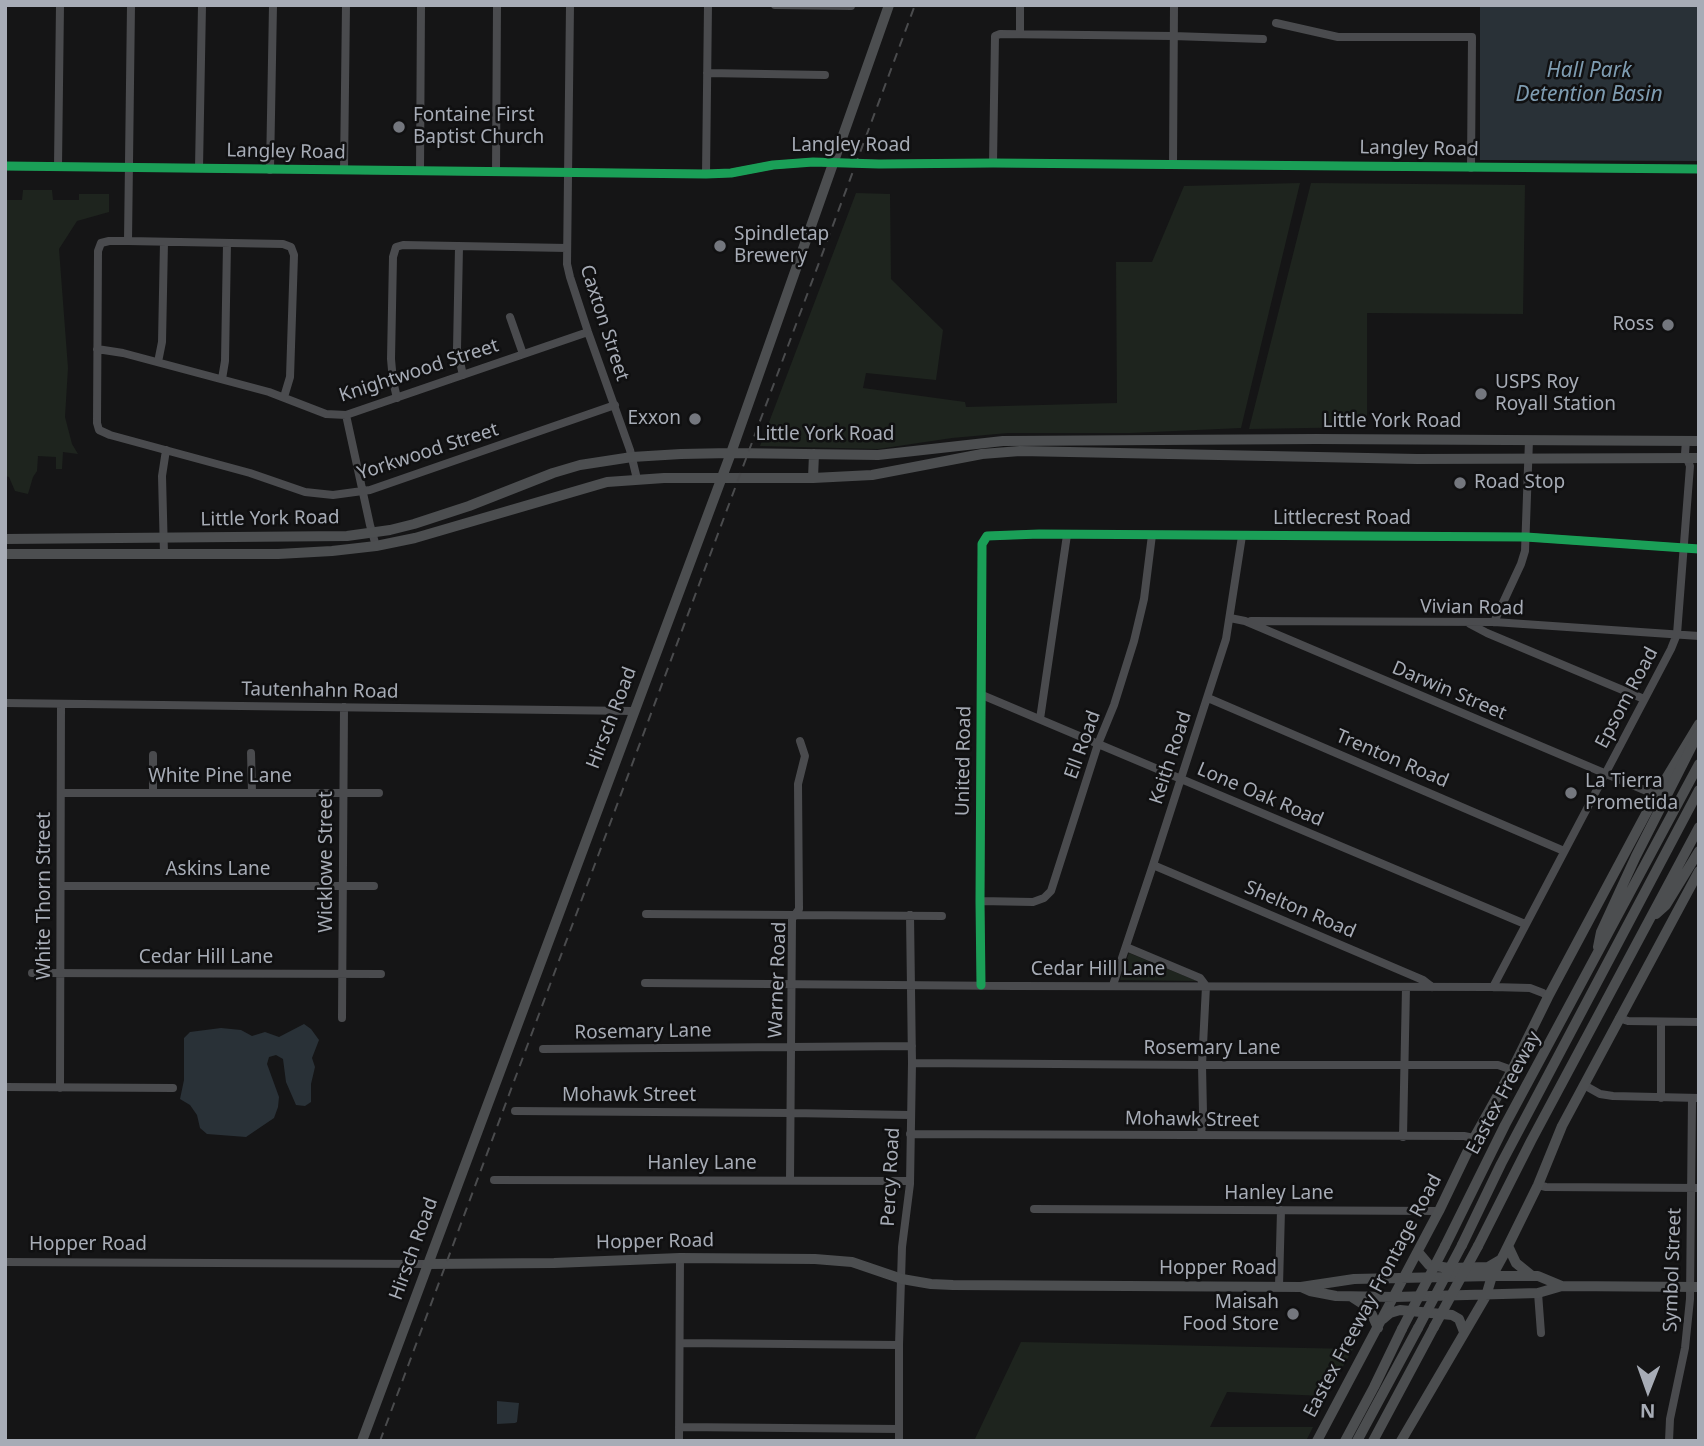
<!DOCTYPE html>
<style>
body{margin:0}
#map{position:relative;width:1704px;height:1446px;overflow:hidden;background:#151516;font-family:"Noto Sans",sans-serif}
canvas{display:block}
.frame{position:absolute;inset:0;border:7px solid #a7acb6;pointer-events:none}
.north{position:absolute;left:1613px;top:1355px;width:70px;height:70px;-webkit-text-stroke:5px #101011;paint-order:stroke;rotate:181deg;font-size:19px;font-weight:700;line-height:28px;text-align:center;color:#a7acb6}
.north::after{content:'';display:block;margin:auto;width:24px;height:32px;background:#a7acb6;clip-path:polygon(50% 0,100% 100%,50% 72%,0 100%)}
</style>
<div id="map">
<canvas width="1704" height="1446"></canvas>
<div class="frame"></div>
<div class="north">N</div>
</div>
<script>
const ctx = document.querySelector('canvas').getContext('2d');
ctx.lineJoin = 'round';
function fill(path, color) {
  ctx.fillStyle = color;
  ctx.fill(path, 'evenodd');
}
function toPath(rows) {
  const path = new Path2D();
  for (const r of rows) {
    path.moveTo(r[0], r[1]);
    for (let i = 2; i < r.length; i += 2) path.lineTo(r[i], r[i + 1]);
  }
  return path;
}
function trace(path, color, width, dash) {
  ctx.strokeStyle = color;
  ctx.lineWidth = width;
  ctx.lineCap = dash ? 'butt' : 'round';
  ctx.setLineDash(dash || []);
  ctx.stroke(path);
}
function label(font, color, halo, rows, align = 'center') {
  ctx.font = font + ' "Noto Sans",sans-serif';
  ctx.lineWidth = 5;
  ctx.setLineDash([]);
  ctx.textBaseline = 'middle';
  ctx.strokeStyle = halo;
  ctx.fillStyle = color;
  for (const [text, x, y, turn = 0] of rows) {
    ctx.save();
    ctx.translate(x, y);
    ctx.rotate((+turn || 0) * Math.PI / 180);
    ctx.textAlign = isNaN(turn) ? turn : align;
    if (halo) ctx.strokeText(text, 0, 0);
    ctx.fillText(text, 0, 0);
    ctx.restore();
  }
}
fill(toPath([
 [1300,183,1241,428,1130,433,1008,433,952,438,878,449,760,446,856,193,890,194,891,279,943,330,936,380,866,373,863,388,965,402,966,407,1117,403,1116,262,1152,262,1184,186],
 [1311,183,1525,185,1523,314,1367,313,1367,427,1249,429],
 [23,190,52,190,53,200,79,200,79,194,109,194,109,212,77,221,59,249,68,368,65,417,72,444,78,454,63,452,62,469,56,469,56,457,38,456,37,471,33,477,28,494,15,491,9,477,5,476,5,200,22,200],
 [1129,953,1197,981,1120,980],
 [1021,1342,1353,1349,1326,1396,1227,1392,1210,1427,1313,1427,1306,1441,974,1441]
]), '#1e241e');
fill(toPath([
 [1480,5,1699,5,1699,161,1480,160],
 [304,1024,311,1029,319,1040,312,1058,315,1067,311,1084,311,1102,305,1106,296,1105,286,1082,283,1059,276,1055,269,1057,267,1064,279,1097,278,1107,274,1118,246,1137,207,1134,200,1128,197,1115,190,1105,180,1099,184,1080,184,1038,190,1032,221,1028,241,1030,252,1036,265,1032,279,1037],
 [497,1401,519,1403,517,1422,515,1423,497,1424]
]), '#293137');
trace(toPath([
 [570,5,567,264,570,277,588,332,630,450,637,479],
 [775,5,851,6],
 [1276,23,1338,37,1472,37,1471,168],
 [1020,34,1020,5],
 [707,73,825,75],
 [993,163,995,36,1000,34,1173,36,1263,39],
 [1173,165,1174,5],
 [5,166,706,174,731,173,773,165,813,162,879,164,993,163,1699,169],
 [58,166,60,5],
 [199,168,202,5],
 [270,170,273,5],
 [344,170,346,5],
 [420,171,421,5],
 [496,172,497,5],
 [706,174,708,5],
 [128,241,131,5],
 [459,247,457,349,463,375],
 [510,317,523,354],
 [97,349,123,353,269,392,326,414,346,415,588,332],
 [158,362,162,342,164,242],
 [222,379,225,361,227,243],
 [284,397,290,377,294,255,291,247,283,244,128,241,109,241,101,243,98,251,97,423,99,430,110,435,250,473,305,492,333,495,370,490,615,405],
 [397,398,393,381,391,359,393,257,396,247,403,245,567,248],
 [346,415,370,525,376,546],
 [164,554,162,476,166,450],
 [1230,618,1245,621,1656,795],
 [1251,621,1494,622,1699,636],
 [1494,622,1521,564,1525,551,1529,440],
 [1470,624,1487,633,1644,699],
 [982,695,1525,924],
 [1208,698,1564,851],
 [5,703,634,711],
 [1040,719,1067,535],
 [251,753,252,792],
 [153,755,153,792],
 [61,793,379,793],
 [1153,865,1423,980,1432,987],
 [62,886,374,886],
 [980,901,1033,902,1044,898,1051,891,1098,744,1114,705,1134,641,1144,599,1152,535],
 [646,914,942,916],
 [1126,947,1200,978,1206,986],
 [32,973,381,974],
 [645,983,1014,986,1493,987,1530,988,1543,993,1548,997],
 [981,985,980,901,982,549,982,544,987,536,1039,534,1526,537,1699,549],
 [1113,985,1153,865,1226,639,1242,536],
 [1493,987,1671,649,1677,634,1690,466,1685,454,1686,440],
 [342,1018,344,707],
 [1619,1018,1628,1021,1699,1022],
 [543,1049,912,1046],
 [912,1063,1202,1065,1498,1065,1512,1070],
 [1584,1085,1600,1094,1613,1096,1699,1098],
 [5,1087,173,1088],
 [60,1088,61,704],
 [1661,1098,1661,1022],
 [515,1111,791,1113,910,1115],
 [910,1134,1464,1136,1474,1138],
 [1201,1135,1203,1113,1202,1065,1206,986],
 [1403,1137,1406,987],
 [494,1180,910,1181],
 [790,1180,792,919,799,909,798,784,805,756,800,741],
 [1538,1185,1546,1187,1699,1188],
 [1034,1209,1439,1211],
 [5,1262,427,1264],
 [1279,1286,1281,1210],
 [1538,1293,1541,1333],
 [680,1343,899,1345],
 [679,1427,899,1429],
 [679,1441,680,1258],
 [899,1441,899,1345,902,1247,910,1184,912,1063,910,915],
 [1669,1441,1670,1419,1685,1348,1690,1299,1692,1098]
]), '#4a4b4e', 8);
trace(toPath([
 [813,478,814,454],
 [5,539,347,536,390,530,414,524,469,506,553,473,580,465,632,457,681,454,731,453,878,455,1003,441,1316,439,1699,441],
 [5,554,278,554,332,551,376,546,415,538,607,482,664,478,813,478,872,475,982,454,1020,451,1417,459,1699,458],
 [1508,1246,1516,1263,1532,1276],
 [1418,1252,1429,1265,1449,1268,1488,1267,1500,1260],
 [427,1264,554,1263,680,1258,815,1259,852,1262,902,1279,931,1284,953,1285,1301,1287,1354,1279,1492,1276,1538,1276,1562,1286],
 [1301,1287,1310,1291,1336,1296,1395,1297,1538,1293,1562,1286,1699,1287],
 [1352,1297,1369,1308,1378,1328],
 [1383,1319,1390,1313,1400,1310,1452,1315,1459,1319,1464,1332],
 [362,1441,731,453,889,5],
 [1317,1441,1439,1211,1474,1138,1512,1070,1548,997,1656,795,1699,724],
 [1401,1441,1486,1296,1492,1276,1503,1256,1538,1185,1562,1126,1699,871]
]), '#4c4e50', 10);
trace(toPath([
 [1656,914,1666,905,1699,851],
 [1598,947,1601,932,1636,856,1699,732],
 [1462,1245,1501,1164,1699,790],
 [1445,1246,1505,1125,1699,764],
 [1478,1246,1531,1141,1699,827],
 [1345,1441,1374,1387,1402,1329],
 [1357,1441,1418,1328],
 [1373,1441,1434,1327]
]), '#4c4e50', 10);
trace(toPath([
 [380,1441,915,5]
]), '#4a4b4d', 2, [9, 7]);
trace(toPath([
 [1434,1327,1478,1246],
 [1418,1328,1462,1245],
 [1402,1329,1445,1246]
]), '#4c4e50', 10);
trace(toPath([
 [5,166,706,174,731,173,773,165,813,162,879,164,993,163,1699,169],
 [981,985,980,901,982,549,982,544,987,536,1039,534,1526,537,1699,549]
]), '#1a9f57', 9);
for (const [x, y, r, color] of [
 [399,127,7,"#74777e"],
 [720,246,7,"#74777e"],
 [1668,325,7,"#74777e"],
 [1481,394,7,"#74777e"],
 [695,419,7,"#74777e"],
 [1460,483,7,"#74777e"],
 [1571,793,7,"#74777e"],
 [1293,1314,7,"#74777e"]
]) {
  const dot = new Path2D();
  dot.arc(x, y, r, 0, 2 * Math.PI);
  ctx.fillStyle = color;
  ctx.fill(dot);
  trace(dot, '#101011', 2.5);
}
label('19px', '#a7acb6', '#101011', [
 ["Fontaine First",413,116],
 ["Baptist Church",413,138],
 ["Spindletap",734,235],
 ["Brewery",734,257],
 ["Ross",1654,325,"right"],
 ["USPS Roy",1495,383],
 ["Royall Station",1495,405],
 ["Exxon",681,419,"right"],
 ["Road Stop",1474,483],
 ["La Tierra",1585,782],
 ["Prometida",1585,804],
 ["Maisah",1279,1303,"right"],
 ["Food Store",1279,1325,"right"]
], 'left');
label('19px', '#a7acb6', '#101011', [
 ["Langley Road",851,146],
 ["Langley Road",1419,149,1],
 ["Langley Road",286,152,1],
 ["Caxton Street",604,323,72],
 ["Knightwood Street",419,371,-18],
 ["Little York Road",1392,422],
 ["Little York Road",825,435],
 ["Yorkwood Street",428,452,-18],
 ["Little York Road",270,519,-1],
 ["Littlecrest Road",1342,519],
 ["Vivian Road",1472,608,1],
 ["Tautenhahn Road",320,691,1],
 ["Darwin Street",1449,691,23],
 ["Epsom Road",1627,698,-62],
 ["Hirsch Road",612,718,-69],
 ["Ell Road",1083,745,-70],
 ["Keith Road",1171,758,-72],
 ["Trenton Road",1392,759,23],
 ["United Road",964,761,-89],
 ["White Pine Lane",220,777],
 ["Lone Oak Road",1260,795,23],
 ["Wicklowe Street",327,862,-90],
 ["Askins Lane",218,870],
 ["White Thorn Street",45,896,-90],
 ["Shelton Road",1300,910,23],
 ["Cedar Hill Lane",206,958],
 ["Cedar Hill Lane",1098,970],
 ["Warner Road",778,980,-88],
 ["Rosemary Lane",643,1032,-1],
 ["Rosemary Lane",1212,1049],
 ["Eastex Freeway",1504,1093,-62],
 ["Mohawk Street",629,1096],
 ["Mohawk Street",1192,1120,1],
 ["Hanley Lane",702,1164],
 ["Percy Road",891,1177,-87],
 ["Hanley Lane",1279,1194],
 ["Hopper Road",655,1242,-1],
 ["Hopper Road",88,1245],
 ["Hirsch Road",414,1249,-70],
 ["Hopper Road",1218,1269],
 ["Symbol Street",1673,1270,-88],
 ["Eastex Freeway Frontage Road",1373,1296,-62]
]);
label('italic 21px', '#7e9cb1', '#101011', [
 ["Hall Park",1589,71],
 ["Detention Basin",1589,95]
]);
</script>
